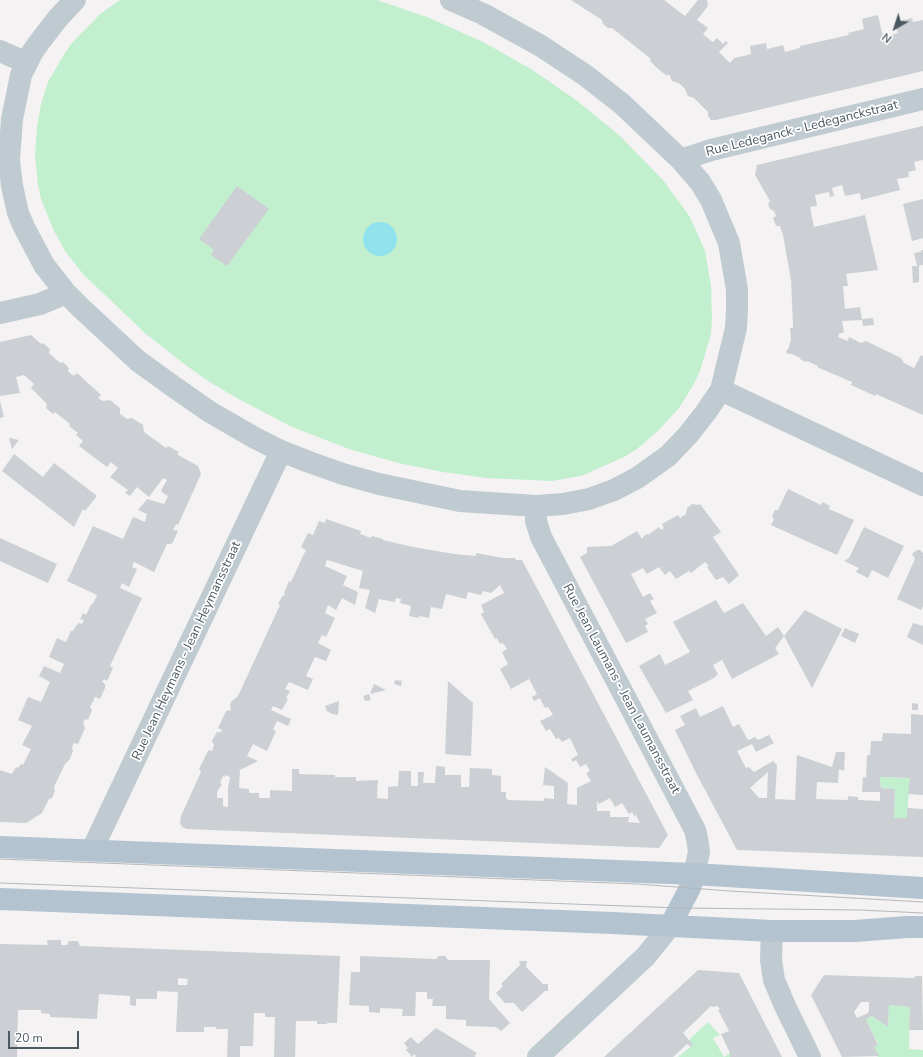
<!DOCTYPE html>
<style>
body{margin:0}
#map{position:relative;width:923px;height:1057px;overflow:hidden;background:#f4f2f2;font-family:"Nunito Sans",sans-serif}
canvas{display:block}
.north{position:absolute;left:875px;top:8px;width:40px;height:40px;-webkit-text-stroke:3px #fff;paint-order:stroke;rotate:219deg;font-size:11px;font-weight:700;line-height:16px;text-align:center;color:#4a5860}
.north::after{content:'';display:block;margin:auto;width:14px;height:18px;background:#4a5860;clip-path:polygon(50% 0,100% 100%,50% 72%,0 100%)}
.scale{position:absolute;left:8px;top:1031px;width:71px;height:18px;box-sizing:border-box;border:2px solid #4a5860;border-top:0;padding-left:5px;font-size:12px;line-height:14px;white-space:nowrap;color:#4a5860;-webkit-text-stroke:3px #fff;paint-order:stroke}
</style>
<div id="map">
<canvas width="923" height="1057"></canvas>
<div class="north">N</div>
<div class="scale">20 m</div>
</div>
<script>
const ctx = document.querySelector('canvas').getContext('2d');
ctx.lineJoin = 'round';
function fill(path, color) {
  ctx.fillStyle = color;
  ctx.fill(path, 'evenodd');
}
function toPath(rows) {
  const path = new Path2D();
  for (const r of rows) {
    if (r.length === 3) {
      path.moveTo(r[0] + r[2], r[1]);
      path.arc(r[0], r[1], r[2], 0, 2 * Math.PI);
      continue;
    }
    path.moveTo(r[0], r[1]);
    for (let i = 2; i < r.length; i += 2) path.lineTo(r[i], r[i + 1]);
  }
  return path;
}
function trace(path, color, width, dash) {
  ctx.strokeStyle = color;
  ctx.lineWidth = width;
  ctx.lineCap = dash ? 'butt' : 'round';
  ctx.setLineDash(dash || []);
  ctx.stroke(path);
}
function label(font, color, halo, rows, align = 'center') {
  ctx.font = font + ' "Nunito Sans",sans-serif';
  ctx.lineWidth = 3.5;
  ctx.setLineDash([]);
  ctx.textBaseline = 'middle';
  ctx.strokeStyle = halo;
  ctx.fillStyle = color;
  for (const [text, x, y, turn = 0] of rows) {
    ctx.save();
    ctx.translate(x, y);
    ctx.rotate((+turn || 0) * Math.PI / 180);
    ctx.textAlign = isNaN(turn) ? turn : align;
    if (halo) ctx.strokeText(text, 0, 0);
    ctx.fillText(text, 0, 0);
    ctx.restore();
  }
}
fill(toPath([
 [120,0,377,0,427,17,483,42,531,69,576,100,620,136,663,180,690,217,705,251,711,286,712,318,711,334,700,371,694,384,679,408,660,429,637,449,624,457,581,476,552,481,486,478,443,472,398,463,349,449,292,427,235,397,208,381,183,363,146,334,83,274,65,251,54,231,41,199,38,185,35,156,37,127,41,104,48,82,63,56,71,44,100,14],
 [880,777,910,778,907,818,894,818,895,789,881,788],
 [889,1005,910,1007,909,1049,923,1050,923,1057,877,1057,878,1056,874,1047,878,1044,866,1019,872,1016,888,1027],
 [708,1022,720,1035,713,1038,724,1057,730,1053,730,1057,678,1057,693,1045,689,1040]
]), '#c2f0cf');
fill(toPath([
 [380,239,17]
]), '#90e3ec');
fill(toPath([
 [571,0,664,0,685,16,698,0,707,0,708,6,697,20,708,28,703,34,710,40,713,42,717,38,723,44,726,41,728,43,719,52,730,63,735,57,735,58,751,54,750,46,766,43,767,49,783,45,785,52,800,48,800,46,849,35,848,33,864,29,862,19,878,15,883,37,898,33,895,22,912,18,913,22,923,20,923,71,716,120,711,120,708,116,708,112,694,98,688,96,685,89,679,83,672,81,670,76,668,74,667,76,657,68,650,61,651,59,612,28,608,28,603,24,602,20],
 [923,126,923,160,914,162,916,170,908,172,909,177,897,179,900,190,861,200,860,193,845,196,842,185,832,188,834,196,830,197,829,192,815,195,817,206,810,207,814,227,865,215,878,270,846,274,848,286,843,286,845,309,860,307,862,320,842,321,844,332,839,334,838,337,848,341,849,337,861,343,866,341,901,358,904,363,914,368,921,355,923,356,923,415,876,394,875,396,851,385,852,382,817,367,818,366,807,361,806,362,800,359,800,358,792,354,788,354,786,352,789,347,791,339,790,328,793,328,793,326,791,280,783,235,780,226,776,226,773,218,776,216,774,211,770,209,768,204,770,201,755,175,757,165],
 [237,186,269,209,227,266,211,255,214,250,199,239],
 [923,199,923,238,912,241,903,204],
 [921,250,923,250,923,265,919,266,919,282,913,283,912,266,917,266,914,253,921,252],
 [873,318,874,325,863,326,862,319],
 [31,335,41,344,43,343,50,349,49,353,60,363,63,362,69,368,68,371,70,373,74,376,77,373,101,395,98,398,103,401,110,400,120,408,120,414,127,419,132,418,143,425,144,432,166,448,168,446,179,452,177,454,180,456,198,466,201,474,178,525,176,524,173,530,178,531,173,542,171,544,167,544,154,572,134,562,132,567,137,569,129,587,122,583,120,588,142,598,110,666,113,668,107,681,104,679,102,682,105,684,105,688,100,699,95,697,90,707,92,710,88,720,85,719,83,723,85,728,78,744,74,743,73,745,72,748,73,751,70,759,65,764,54,787,55,791,52,798,49,799,42,813,26,823,0,822,0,770,12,774,16,767,18,768,21,764,23,765,31,749,22,745,32,726,18,720,28,697,41,702,50,682,39,676,44,666,60,673,64,664,49,657,57,638,66,642,71,631,73,631,76,626,79,623,82,624,84,620,80,619,83,613,86,615,92,603,93,604,97,595,67,581,93,526,123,539,133,517,145,522,147,514,138,510,147,499,164,504,168,496,163,493,161,490,167,480,163,478,149,497,137,487,130,496,125,493,128,490,110,477,118,468,111,462,107,467,79,446,83,441,76,435,78,433,69,426,70,424,55,412,53,414,46,408,47,404,31,388,34,384,24,375,16,377,20,393,0,396,0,342],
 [0,401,4,417,0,418],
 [9,438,19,440,12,449],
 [14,454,43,477,54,463,97,496,85,511,83,509,74,527,2,471],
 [788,489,821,505,823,502,830,506,829,509,854,520,837,555,771,525,774,519,772,516,775,510,778,510],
 [692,504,698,505,700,504,721,532,713,537,739,575,729,584,723,577,716,580,707,567,709,566,705,562,691,573,689,571,676,579,670,571,665,575,659,567,647,574,643,568,631,574,643,597,650,593,654,599,650,601,657,613,645,619,648,624,645,626,648,632,626,643,580,557,587,553,587,547,611,546,637,531,642,539,645,535,648,534,648,535,659,527,661,530,664,528,662,524,678,515,680,518,686,514,687,508],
 [326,519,361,531,360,534,371,538,372,536,383,539,383,540,413,547,454,554,476,556,476,553,503,558,515,558,516,560,522,560,668,835,659,848,187,829,182,827,180,823,181,816,201,772,199,769,208,751,209,750,212,751,214,745,212,741,217,732,221,732,222,730,218,728,226,711,231,710,230,706,231,702,238,696,280,605,278,604,283,595,285,596,285,594,284,593,289,581,291,582,303,556,306,550,301,547,308,533,313,535,319,521,325,523],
 [327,560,363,571,359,588,370,590,365,608,375,613,379,599,395,602,396,598,401,599,400,603,411,606,409,616,419,618,419,616,429,618,431,607,442,609,446,594,466,599,468,592,481,595,483,591,491,593,500,585,504,593,481,605,484,612,481,614,495,639,497,638,500,644,503,643,507,649,502,652,508,664,500,669,511,689,529,679,537,694,532,697,534,701,540,698,545,708,548,707,553,715,540,721,546,731,550,729,556,739,559,738,562,742,570,738,578,755,571,759,573,762,576,760,580,767,586,764,590,771,586,773,591,781,577,788,577,805,567,804,568,783,545,767,543,785,554,786,554,799,544,798,543,802,543,801,508,800,506,798,506,792,501,792,501,776,492,775,492,769,470,768,469,787,461,787,461,775,445,775,445,767,436,766,435,783,423,783,424,772,418,772,418,786,411,786,411,771,399,771,398,786,388,787,388,799,377,798,378,780,356,781,356,777,335,777,335,775,299,774,299,769,292,769,292,791,270,790,270,798,259,798,259,793,249,793,249,789,239,788,240,770,258,761,247,756,253,744,267,751,276,731,273,730,277,721,288,726,291,719,271,710,273,706,282,710,288,699,286,698,290,691,285,689,289,682,308,690,313,679,306,676,315,657,326,661,331,650,318,643,322,635,326,637,335,618,325,613,328,605,336,610,342,598,355,605,358,592,343,585,347,576,325,566],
 [226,775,230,777,228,788,228,807,223,806,223,798,217,798,217,792,222,784,220,783,223,776,225,777],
 [610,798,615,807,622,803,629,814,632,812,634,816,636,815,640,823,628,822,629,817,610,817,610,811,597,811,597,801,599,804],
 [864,527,904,546,888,578,872,570,868,578,856,572,859,568,844,561,849,558],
 [0,538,57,564,48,583,0,561],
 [917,550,920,550,923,553,923,606,921,610,897,599,915,559,912,554],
 [716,600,724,613,743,603,766,636,778,627,784,636,805,610,842,629,812,688,784,636,775,648,779,654,732,679,722,660,713,665,718,674,714,678,688,691,693,700,666,713,639,666,660,654,665,665,690,652,673,622],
 [913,623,923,626,923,645,907,637],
 [845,628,859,634,855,643,841,636],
 [395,680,402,681,401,686,394,684],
 [448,681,473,703,471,756,445,754],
 [374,684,386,690,370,694],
 [369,694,371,700,365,701,363,696],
 [339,701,338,715,332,714,327,711,325,706],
 [912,703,918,704,918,710,912,710],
 [723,706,733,727,739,724,748,740,755,737,758,740,769,735,774,743,756,752,752,744,737,751,746,768,749,767,754,772,773,761,777,765,775,799,795,800,797,755,832,767,836,752,845,752,844,771,839,769,838,783,817,782,816,799,848,800,848,796,858,797,858,800,880,801,880,792,862,792,863,777,866,778,867,755,870,755,871,741,882,741,883,733,911,734,911,714,923,715,923,795,908,794,910,778,880,777,880,780,881,788,895,789,894,818,907,818,907,808,923,809,923,857,737,850,696,773,675,730,685,725,680,716,696,708,700,717],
 [768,772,767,798,759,798,750,788],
 [47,940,61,940,61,945,67,945,69,941,78,941,80,946,340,956,337,1023,327,1023,327,1024,317,1024,317,1021,296,1021,295,1057,274,1057,275,1017,265,1017,265,1013,254,1013,253,1046,240,1046,240,1057,227,1057,228,1029,216,1029,216,1027,204,1027,204,1032,176,1032,178,992,157,991,157,999,136,999,136,1006,130,1005,130,996,99,994,97,1019,50,1017,50,1014,41,1013,41,1010,18,1010,17,1057,0,1057,0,944,48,945],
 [178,978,188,979,187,985,178,985],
 [360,956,436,959,439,956,445,956,448,960,490,960,489,999,510,1023,501,1031,496,1027,466,1026,466,1020,446,1019,446,1006,432,1006,433,999,427,999,427,992,416,992,415,1016,402,1016,403,1009,380,1008,380,1013,369,1012,369,1006,349,1005,351,972,360,972],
 [519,961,527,961,526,967,543,984,548,984,548,991,545,991,522,1012,514,1003,505,1003,496,993,503,986,501,984,520,965],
 [698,970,739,973,782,1057,730,1057,730,1053,721,1034,729,1031,718,1010,720,1009,717,1006,713,1007,711,1006,683,1033,693,1045,691,1047,687,1044,673,1057,604,1057],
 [824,975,913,978,916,976,922,976,923,1030,909,1030,910,1007,889,1005,888,1027,872,1016,866,1019,878,1045,874,1047,879,1056,842,1057,811,995],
 [861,1002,869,1002,869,1010,868,1013,857,1018,854,1012],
 [436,1028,477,1053,474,1056,476,1057,415,1057,416,1056,414,1054,412,1057,406,1050,408,1048,404,1043,411,1037,418,1044]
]), '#ccd0d4');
trace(toPath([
 [75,0,58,18,41,40,33,51,21,75,12,119,9,160,12,186,18,213,24,227,44,265,66,293,81,308,138,361,174,387,210,412,255,438,281,451,309,462,343,474,379,484,460,501,536,506,563,504,589,499,614,490,637,478,668,456,688,435,706,412,721,390,736,328,737,310,737,290,729,243,711,200,700,182,681,160,622,104,585,75,541,46,483,14,451,0],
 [0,51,27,63],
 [681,160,711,150,923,99],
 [0,313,40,304,66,293],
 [721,390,923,485],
 [536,506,536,521,541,537,695,830,697,838,699,852,694,874],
 [92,850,281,451],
 [772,931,771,960,774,980,785,1006,810,1057],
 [538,1057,646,956,670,926]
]), '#c0cbd1', 22);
trace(toPath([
 [0,847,694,874,923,888],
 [0,899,612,923,772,931,855,931,907,927,923,927],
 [670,926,690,888,694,874]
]), '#b3c4d0', 22);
trace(toPath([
 [0,859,637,884,730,891,923,902],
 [0,883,680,908,860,910,923,913]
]), '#b4b8bc', 1);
label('13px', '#4a5860', '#fff', [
 ["Rue Ledeganck - Ledeganckstraat",802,129,-14],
 ["Rue Jean Heymans - Jean Heymansstraat",187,651,-65],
 ["Rue Jean Laumans - Jean Laumansstraat",621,689,62]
]);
</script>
